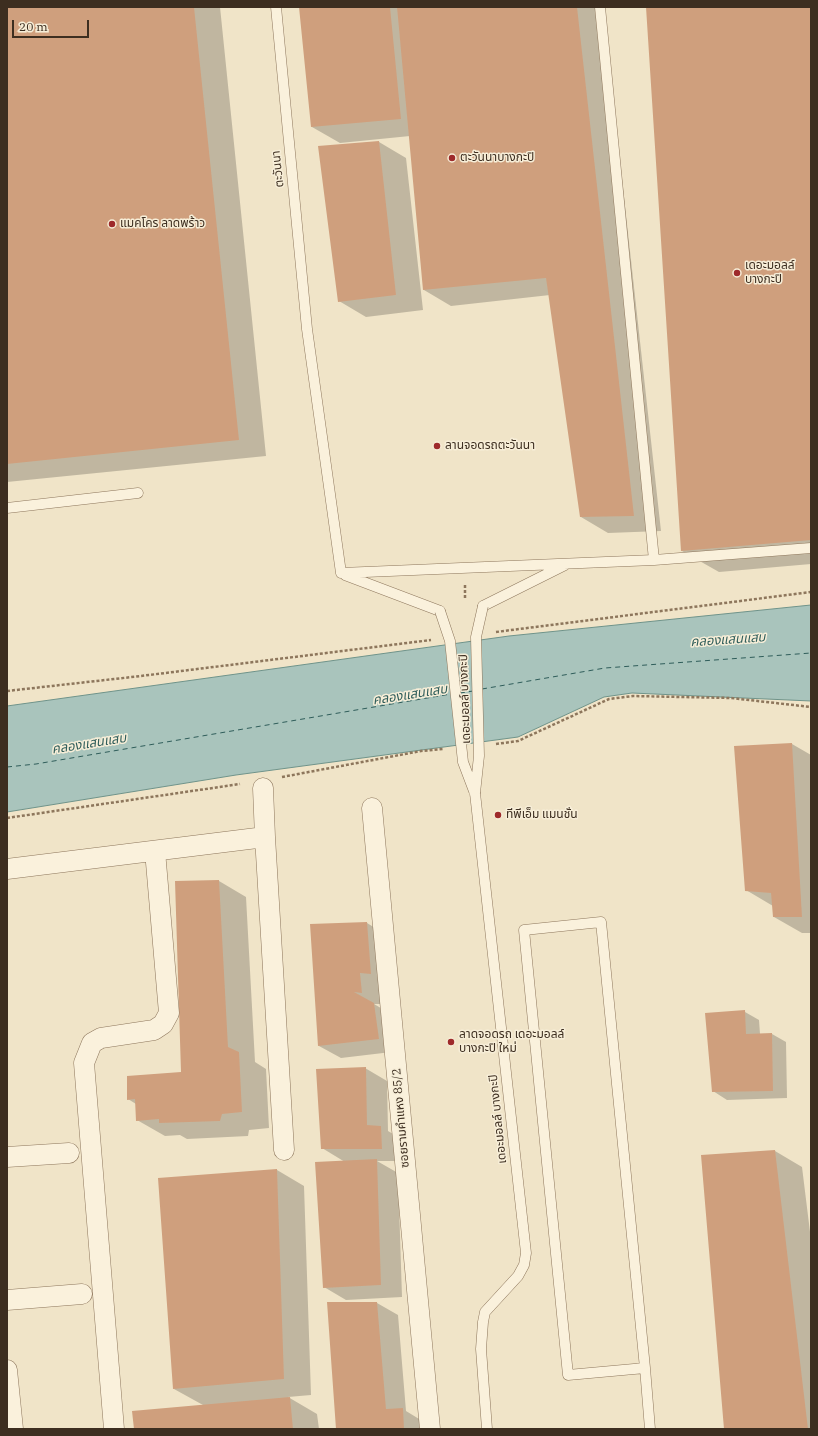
<!DOCTYPE html>
<meta charset="utf-8">
<style>
body{margin:0}
#map{position:relative;width:818px;height:1436px;overflow:hidden;background:#f0e4c8;font-family:"IBM Plex Serif",serif}
canvas{display:block}
.frame{position:absolute;inset:0;border:8px solid #3d2e20;pointer-events:none}
.scale{position:absolute;left:12px;top:20px;width:77px;height:18px;box-sizing:border-box;border:2px solid #3d2e20;border-top:0;padding-left:5px;font-size:12px;line-height:14px;white-space:nowrap;color:#3d2e20;-webkit-text-stroke:3px #f7eed8;paint-order:stroke}
</style>
<div id="map">
<canvas width="818" height="1436"></canvas>
<div class="frame"></div>
<div class="scale">20 m</div>
</div>
<script>
const ctx = document.querySelector('canvas').getContext('2d');
ctx.lineJoin = 'round';
function fill(path, color) {
  ctx.fillStyle = color;
  ctx.fill(path, 'evenodd');
}
function toPath(rows) {
  const path = new Path2D();
  for (const r of rows) {
    path.moveTo(r[0], r[1]);
    for (let i = 2; i < r.length; i += 2) path.lineTo(r[i], r[i + 1]);
  }
  return path;
}
function trace(path, color, width, dash) {
  ctx.strokeStyle = color;
  ctx.lineWidth = width;
  ctx.lineCap = dash ? 'butt' : 'round';
  ctx.setLineDash(dash || []);
  ctx.stroke(path);
}
function label(font, color, halo, rows, align = 'center') {
  ctx.font = font + ' "IBM Plex Serif","Noto Sans Thai",serif';
  ctx.lineWidth = 3;
  ctx.setLineDash([]);
  ctx.textBaseline = 'middle';
  ctx.strokeStyle = halo;
  ctx.fillStyle = color;
  for (const [text, x, y, turn = 0] of rows) {
    ctx.save();
    ctx.translate(x, y);
    ctx.rotate((+turn || 0) * Math.PI / 180);
    ctx.textAlign = isNaN(turn) ? turn : align;
    if (halo) ctx.strokeText(text, 0, 0);
    ctx.fillText(text, 0, 0);
    ctx.restore();
  }
}
const water = toPath([
 [811,605,811,701,632,693,604,697,518,737,236,775,7,812,7,706,509,636,811,605]
]);
fill(water, '#a9c4bc');
trace(water, '#6f938a', 1);
fill(toPath([
 [7,7,220,7,266,456,7,482],
 [300,7,603,7,661,531,608,533,581,517,550,295,451,306,424,290,410,136,340,143,312,127],
 [647,7,811,7,811,564,719,572,682,551],
 [379,142,406,158,423,310,366,317,339,301],
 [792,744,811,755,811,933,802,933,774,917,773,906,746,890],
 [219,881,246,897,255,1062,266,1069,269,1128,249,1130,248,1136,187,1139,180,1135,165,1136,137,1120,136,1104,128,1099,182,1073],
 [367,923,388,936,383,1004,374,1004,396,1017,400,1051,341,1058,319,1046],
 [745,1012,759,1020,760,1034,772,1034,786,1042,787,1098,727,1100,713,1091],
 [365,1068,387,1081,388,1131,403,1140,403,1161,377,1161,398,1173,402,1297,346,1300,324,1287,345,1162,322,1148],
 [775,1151,802,1167,811,1240,811,1429,725,1429],
 [277,1170,304,1186,311,1395,288,1397,317,1414,319,1429,135,1429,203,1405,174,1389],
 [377,1303,398,1315,406,1411,424,1422,425,1429,337,1429]
]), '#0003');
trace(toPath([
 [482,689,605,668,811,653],
 [460,693,473,691],
 [7,767,36,764,451,694]
]), '#2f5d5a', 1, [5, 4]);
fill(toPath([
 [7,7,194,7,239,440,7,464],
 [299,7,390,7,401,119,311,127],
 [397,7,577,7,634,516,580,517,546,278,423,290],
 [646,7,811,7,811,540,681,551],
 [379,141,396,295,338,302,318,146],
 [792,743,802,917,773,917,771,893,745,891,734,746],
 [219,880,228,1047,239,1052,242,1112,222,1114,220,1121,159,1123,159,1119,136,1121,135,1099,127,1100,127,1076,181,1072,175,881],
 [367,922,371,974,360,973,362,993,354,992,374,1003,379,1039,318,1046,310,924],
 [745,1010,746,1034,772,1033,773,1091,712,1092,705,1013],
 [366,1067,367,1125,381,1126,382,1149,321,1149,316,1069],
 [775,1150,808,1429,724,1429,701,1155],
 [377,1159,381,1285,323,1288,315,1162],
 [277,1169,284,1379,173,1389,158,1178],
 [327,1302,377,1302,386,1409,403,1408,404,1429,336,1429],
 [290,1397,293,1429,134,1429,132,1411]
]), '#cf9f7d');
const lane = toPath([
 [276,7,307,329,341,573],
 [600,7,654,560,811,548],
 [7,508,138,493],
 [341,573,654,560],
 [345,575,440,611],
 [483,606,565,565],
 [475,793,526,1253,524,1265,518,1276,485,1312,483,1322,481,1349,487,1429],
 [645,1368,568,1375,524,930,601,922,645,1368,650,1429]
]);
const street = toPath([
 [263,788,265,837],
 [372,808,430,1429],
 [7,869,265,837,284,1150],
 [7,1157,69,1153],
 [7,1300,82,1294],
 [7,1370,13,1429],
 [114,1429,84,1063,92,1043,101,1038,154,1030,163,1024,169,1013,155,851]
]);
trace(lane, '#8d765c', 11);
trace(street, '#8d765c', 21);
trace(toPath([
 [465,585,465,600],
 [496,632,811,592],
 [7,691,141,676,431,640],
 [496,744,518,741,609,699,633,696,731,698,811,707],
 [282,777,421,751,443,749],
 [7,818,240,784]
]), '#8d765c', 2.5, [3, 2]);
trace(lane, '#faf1dc', 10);
trace(street, '#faf1dc', 20);
const laneBridge = toPath([
 [440,611,450,641,463,762,474,791],
 [475,793,479,756,476,637,483,606]
]);
trace(laneBridge, '#8d765c', 11, []);
trace(laneBridge, '#faf1dc', 10);
for (const [x, y, r, color] of [
 [452,158,4,"#9e2a2b"],
 [112,224,4,"#9e2a2b"],
 [737,273,4,"#9e2a2b"],
 [437,446,4,"#9e2a2b"],
 [498,815,4,"#9e2a2b"],
 [451,1042,4,"#9e2a2b"]
]) {
  const dot = new Path2D();
  dot.arc(x, y, r, 0, 2 * Math.PI);
  ctx.fillStyle = color;
  ctx.fill(dot);
  trace(dot, '#f7eed8', 1.5);
}
label('12px', '#3d2e20', '#f7eed8', [
 ["ตะวันนาบางกะปิ",460,158],
 ["แมคโคร ลาดพร้าว",120,224],
 ["เดอะมอลล์",745,266],
 ["บางกะปิ",745,280],
 ["ลานจอดรถตะวันนา",445,446],
 ["ทีพีเอ็ม แมนชั่น",506,815],
 ["ลาดจอดรถ เดอะมอลล์",459,1035],
 ["บางกะปิ ใหม่",459,1049]
], 'left');
label('12px', '#3d2e20', '#f7eed8', [
 ["ตะวันนา",278,169,-96],
 ["เดอะมอลล์ บางกะปิ",465,699,-92],
 ["ซอยรามคำแหง 85/2",401,1118,-95],
 ["เดอะมอลล์ บางกะปิ",498,1119,-96]
]);
label('italic 13px', '#2f5d5a', '#f7eed8', [
 ["คลองแสนแสบ",728,640,-4],
 ["คลองแสนแสบ",410,695,-9],
 ["คลองแสนแสบ",89,744,-9]
]);
</script>
